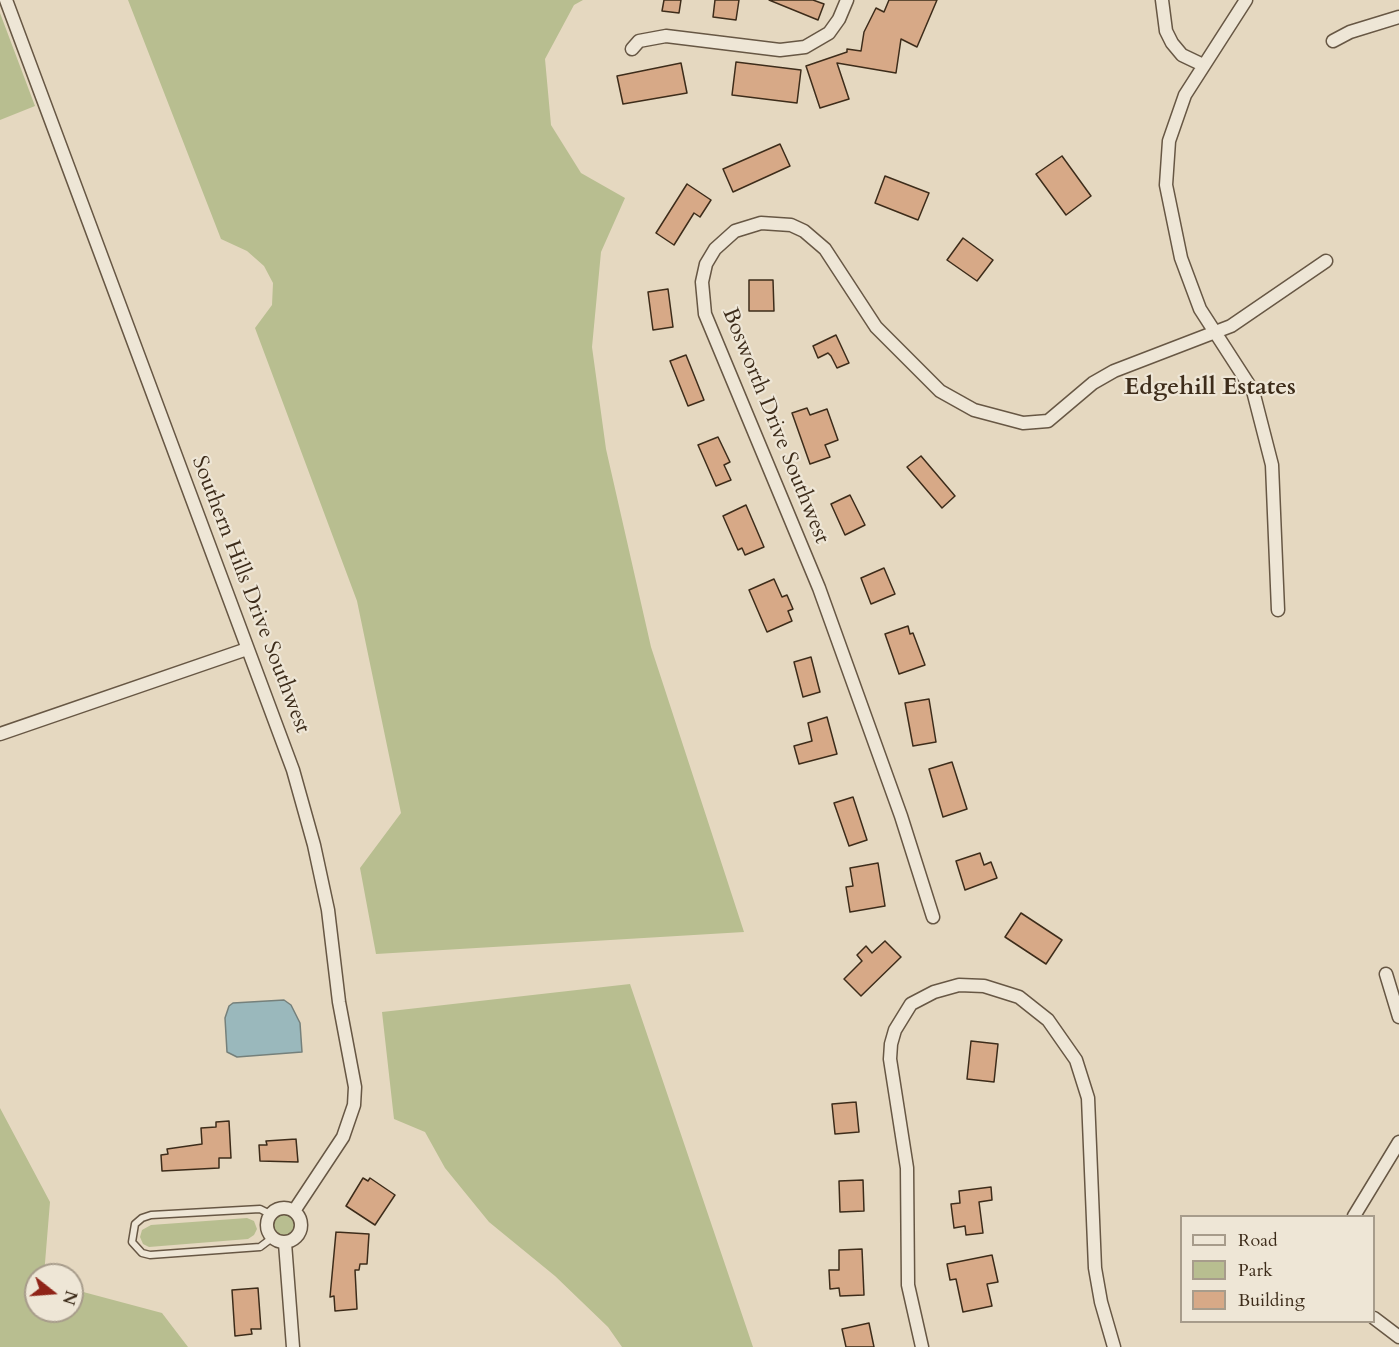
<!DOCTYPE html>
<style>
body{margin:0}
#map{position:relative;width:1399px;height:1347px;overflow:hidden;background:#e5d8c0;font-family:Cardo,serif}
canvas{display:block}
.legend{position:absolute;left:1180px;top:1215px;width:195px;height:108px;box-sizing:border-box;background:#eee6d6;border:2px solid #a79c8b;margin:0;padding:8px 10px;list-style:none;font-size:18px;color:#3d2c1a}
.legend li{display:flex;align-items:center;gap:12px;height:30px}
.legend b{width:30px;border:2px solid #a79c8b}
.north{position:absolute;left:24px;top:1263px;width:60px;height:60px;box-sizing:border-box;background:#eee6d6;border:2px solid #a79c8b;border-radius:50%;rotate:107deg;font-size:16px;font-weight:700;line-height:24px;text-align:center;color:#3d2c1a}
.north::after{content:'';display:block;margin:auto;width:21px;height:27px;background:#8f2418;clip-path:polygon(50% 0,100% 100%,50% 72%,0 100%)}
</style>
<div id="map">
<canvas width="1399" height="1347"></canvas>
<ul class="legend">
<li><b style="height:8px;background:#eee6d6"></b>Road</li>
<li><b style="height:16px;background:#b8be90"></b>Park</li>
<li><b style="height:16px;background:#d7a987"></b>Building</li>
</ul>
<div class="north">N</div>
</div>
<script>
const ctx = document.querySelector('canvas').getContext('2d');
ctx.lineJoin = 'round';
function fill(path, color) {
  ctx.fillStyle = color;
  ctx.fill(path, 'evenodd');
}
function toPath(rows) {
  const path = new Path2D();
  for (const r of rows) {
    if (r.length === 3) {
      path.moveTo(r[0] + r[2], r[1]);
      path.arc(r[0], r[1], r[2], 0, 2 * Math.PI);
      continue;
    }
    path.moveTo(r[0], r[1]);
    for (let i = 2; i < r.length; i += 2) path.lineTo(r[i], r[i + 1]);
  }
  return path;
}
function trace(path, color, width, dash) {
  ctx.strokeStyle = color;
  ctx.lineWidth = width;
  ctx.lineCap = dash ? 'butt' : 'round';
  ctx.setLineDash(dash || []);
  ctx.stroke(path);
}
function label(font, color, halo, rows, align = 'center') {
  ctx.font = font + ' Cardo,serif';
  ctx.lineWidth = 4.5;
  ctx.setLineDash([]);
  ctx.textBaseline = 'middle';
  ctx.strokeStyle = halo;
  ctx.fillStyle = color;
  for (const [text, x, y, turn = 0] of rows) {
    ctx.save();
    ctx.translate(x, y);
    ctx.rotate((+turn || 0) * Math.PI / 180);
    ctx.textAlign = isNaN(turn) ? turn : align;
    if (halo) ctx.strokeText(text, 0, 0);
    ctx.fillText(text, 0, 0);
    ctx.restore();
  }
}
fill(toPath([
 [128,0,583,0,574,5,545,59,551,125,581,173,625,198,601,252,592,347,606,449,651,647,744,932,376,954,360,868,401,813,357,601,255,328,272,305,273,283,264,266,247,251,221,239],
 [0,13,35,106,0,120],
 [630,984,753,1347,622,1347,608,1327,555,1276,489,1222,445,1168,425,1132,394,1119,382,1012],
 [0,1108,50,1202,44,1275,36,1275,36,1311,72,1311,72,1289,162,1313,188,1347,0,1347],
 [284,1225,11],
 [247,1218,254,1221,257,1229,254,1235,248,1239,149,1247,143,1244,140,1237,142,1230,151,1225]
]), '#b8be90');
const water = toPath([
 [284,1000,291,1005,300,1023,302,1052,237,1057,227,1052,225,1018,229,1006,233,1003,284,1000]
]);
fill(water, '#9ab8bc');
trace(water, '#75807b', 1.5);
const building = toPath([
 [664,0,681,0,679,13,662,11,664,0],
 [715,0,739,0,736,20,713,17,715,0],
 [769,0,813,0,824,4,818,20,769,0],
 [889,0,937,0,917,47,901,39,896,73,837,63,849,99,820,108,806,66,847,52,847,49,861,51,864,32,876,8,884,12,889,0],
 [736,62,801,70,797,103,732,95,736,62],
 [681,63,687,93,623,104,617,76,681,63],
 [780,144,790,166,733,192,723,169,780,144],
 [1062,156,1091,196,1066,215,1036,174,1062,156],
 [885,176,929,193,918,220,875,203,885,176],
 [687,184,711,200,700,217,694,213,674,245,656,233,687,184],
 [963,238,993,260,977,281,947,260,963,238],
 [749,280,773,280,774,311,749,311,749,280],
 [668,289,673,327,653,330,648,292,668,289],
 [836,335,849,363,837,368,831,356,828,353,818,358,813,346,836,335],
 [686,355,704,400,688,406,670,361,686,355],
 [807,408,810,415,827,409,838,440,825,445,830,457,810,464,792,413,807,408],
 [718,437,730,462,724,465,731,480,716,486,698,445,718,437],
 [921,456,955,496,942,508,907,467,921,456],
 [850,495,865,525,845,535,831,504,850,495],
 [746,505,764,547,745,555,742,548,738,550,723,516,746,505],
 [884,568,895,594,871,604,861,578,884,568],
 [774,579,782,597,787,595,793,609,788,611,792,621,767,632,749,590,774,579],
 [908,626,910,634,913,633,925,665,899,674,885,634,908,626],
 [811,657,820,692,803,697,794,662,811,657],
 [929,699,936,742,913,746,905,703,929,699],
 [827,717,837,754,799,764,794,746,812,741,808,723,827,717],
 [952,762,967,809,943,817,929,769,952,762],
 [853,797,867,840,849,846,834,803,853,797],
 [980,853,984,865,991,862,997,878,965,890,956,861,980,853],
 [878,863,885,906,850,912,846,887,853,886,850,868,878,863],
 [1021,913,1062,940,1046,964,1005,937,1021,913],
 [885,941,901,957,861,996,844,979,862,961,857,955,866,946,872,953,885,941],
 [971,1041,998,1044,994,1082,967,1079,971,1041],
 [856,1102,859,1132,835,1134,832,1104,856,1102],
 [229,1121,231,1158,219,1158,219,1168,162,1171,161,1155,168,1154,167,1149,202,1144,201,1128,216,1127,216,1122,229,1121],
 [296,1139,298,1162,260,1161,259,1145,267,1145,266,1141,296,1139],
 [363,1178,368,1181,370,1178,395,1195,375,1225,346,1206,363,1178],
 [863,1180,864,1211,840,1212,839,1181,863,1180],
 [991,1187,992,1200,979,1202,983,1233,966,1235,965,1226,954,1228,951,1204,960,1203,959,1191,991,1187],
 [336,1232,369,1234,367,1264,360,1264,359,1270,355,1270,357,1309,335,1311,334,1296,330,1297,336,1232],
 [862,1249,864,1295,840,1296,839,1288,830,1289,829,1270,839,1270,839,1250,862,1249],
 [992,1255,998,1282,987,1284,992,1306,963,1312,956,1279,950,1280,947,1264,992,1255],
 [258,1288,261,1329,251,1329,252,1334,235,1336,232,1290,258,1288],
 [869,1323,874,1347,846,1347,842,1329,869,1323]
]);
fill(building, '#d7a987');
trace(building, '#3d2c1a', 1.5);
const service = toPath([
 [270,1214,260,1209,151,1215,142,1218,135,1224,132,1242,142,1253,150,1255,260,1247,272,1238]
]);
const minor = toPath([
 [6,0,293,770,314,845,328,910,339,1002,355,1087,354,1105,343,1137,294,1211],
 [1162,0,1166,31,1172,43,1182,55,1203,65],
 [1246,0,1185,95,1169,141,1166,185,1181,258,1200,309,1253,391,1272,465,1278,610],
 [1333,41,1350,32,1399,17],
 [632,49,639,41,666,36,780,50,805,47,829,33,839,19,847,0],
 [0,734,247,649],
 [933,917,901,816,819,588,705,314,702,282,706,264,715,249,735,231,761,223,791,225,804,231,825,249,876,327,940,391,974,410,1023,423,1048,421,1093,383,1114,371,1231,326,1326,261],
 [1386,974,1399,1017],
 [284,1225,17],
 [1354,1216,1399,1142],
 [285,1243,293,1347],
 [1374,1318,1399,1337],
 [922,1347,908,1285,907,1168,890,1059,891,1044,895,1030,911,1004,934,992,959,985,984,986,1019,997,1048,1020,1076,1060,1088,1098,1095,1268,1101,1302,1114,1347]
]);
trace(service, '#675744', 9);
trace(minor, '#675744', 15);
trace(service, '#eee6d6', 6);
trace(minor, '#eee6d6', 12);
label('22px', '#3d2c1a', '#eee6d6', [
 ["Bosworth Drive Southwest",775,426,68],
 ["Southern Hills Drive Southwest",250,595,69]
]);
label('bold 24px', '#3d2c1a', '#eee6d6', [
 ["Edgehill Estates",1210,388]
]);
</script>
